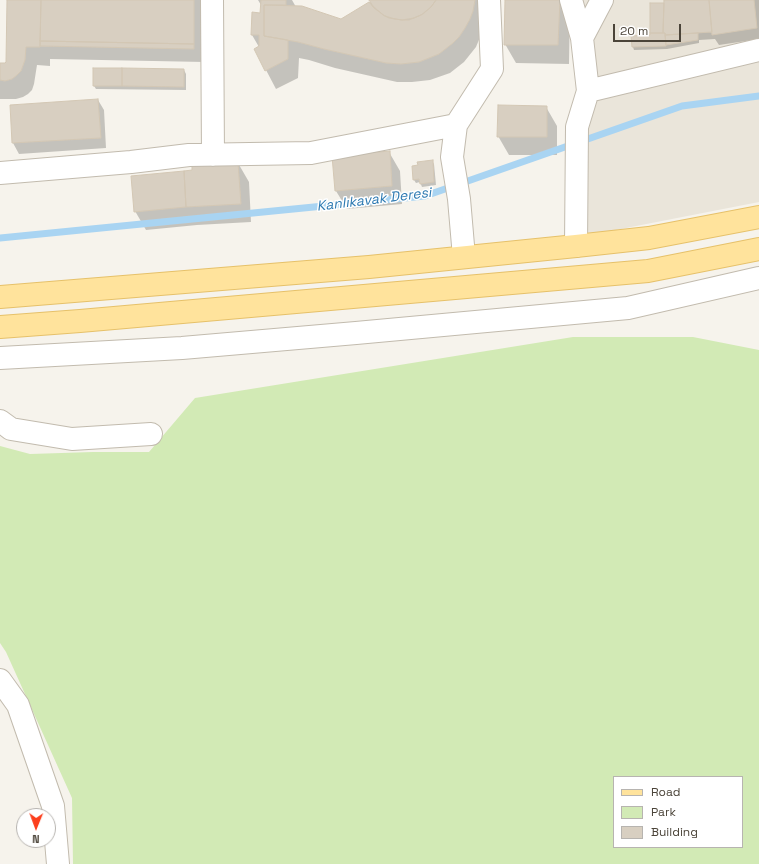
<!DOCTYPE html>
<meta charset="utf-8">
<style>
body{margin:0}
#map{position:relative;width:759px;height:864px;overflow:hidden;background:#f6f3ec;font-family:"Space Grotesk",sans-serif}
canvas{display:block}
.legend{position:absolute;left:613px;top:776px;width:130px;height:72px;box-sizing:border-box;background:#fff;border:1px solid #b7b4b0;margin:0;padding:5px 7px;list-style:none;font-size:12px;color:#4b4439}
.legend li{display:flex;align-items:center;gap:8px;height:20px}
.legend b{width:20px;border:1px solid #b7b4b0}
.north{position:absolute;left:16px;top:808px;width:40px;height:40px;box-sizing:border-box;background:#fff;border:1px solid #b7b4b0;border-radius:50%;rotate:181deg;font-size:11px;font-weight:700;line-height:16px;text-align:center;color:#4b4439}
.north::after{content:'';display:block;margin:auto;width:14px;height:18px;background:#fc3f1d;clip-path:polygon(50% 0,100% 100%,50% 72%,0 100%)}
.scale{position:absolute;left:613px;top:24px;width:68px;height:18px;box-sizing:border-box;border:2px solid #4b4439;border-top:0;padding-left:5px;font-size:12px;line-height:14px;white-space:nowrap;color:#4b4439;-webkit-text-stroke:3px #fff;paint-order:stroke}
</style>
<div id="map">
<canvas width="759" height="864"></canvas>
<ul class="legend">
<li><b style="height:5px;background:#ffe39c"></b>Road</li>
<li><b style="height:11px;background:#d2eab5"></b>Park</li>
<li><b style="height:11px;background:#d8cfc1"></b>Building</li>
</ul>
<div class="north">N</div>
<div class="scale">20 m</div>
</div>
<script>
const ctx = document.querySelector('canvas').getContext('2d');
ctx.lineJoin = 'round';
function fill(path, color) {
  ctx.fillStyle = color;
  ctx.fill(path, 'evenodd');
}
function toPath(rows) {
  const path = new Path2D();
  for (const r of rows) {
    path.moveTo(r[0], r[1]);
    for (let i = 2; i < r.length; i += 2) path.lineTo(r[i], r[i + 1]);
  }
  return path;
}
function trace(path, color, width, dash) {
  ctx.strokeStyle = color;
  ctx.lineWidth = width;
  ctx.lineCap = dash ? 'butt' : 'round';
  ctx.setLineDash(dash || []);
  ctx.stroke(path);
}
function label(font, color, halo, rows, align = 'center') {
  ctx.font = font + ' "Space Grotesk",sans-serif';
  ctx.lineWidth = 3;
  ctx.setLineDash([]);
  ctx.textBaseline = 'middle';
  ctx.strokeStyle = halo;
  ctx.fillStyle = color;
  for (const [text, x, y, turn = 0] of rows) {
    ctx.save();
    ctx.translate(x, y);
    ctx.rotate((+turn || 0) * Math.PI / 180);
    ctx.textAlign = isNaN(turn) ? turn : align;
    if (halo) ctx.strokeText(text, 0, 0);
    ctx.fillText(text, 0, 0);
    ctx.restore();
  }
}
fill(toPath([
 [571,0,759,0,759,202,585,236,588,91]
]), '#eae5da');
fill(toPath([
 [573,337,693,337,759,350,759,864,73,864,72,798,6,652,0,643,0,446,30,454,93,452,149,452,195,398],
 [614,777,742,777,742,847,614,847]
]), '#d2eab5');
fill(toPath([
 [8,0,205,0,204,62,50,59,50,66,37,65,34,84,32,90,28,94,23,97,16,99,0,99,0,64,6,64,7,62],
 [258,0,292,0,296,7,341,20,371,2,370,0,485,0,483,30,476,47,464,62,450,73,430,80,412,82,397,82,335,68,309,60,299,58,298,78,276,89,266,70,259,47,252,35,261,14,261,5],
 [506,0,567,0,570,5,569,64,516,63,505,44],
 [665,0,759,0,759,39,719,45,715,39,699,40,699,43,667,49,634,50,633,47,632,37,651,36,665,7],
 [184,70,186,74,186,90,96,89,94,86],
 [98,100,104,110,106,148,19,154,13,143],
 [546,107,557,126,557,155,509,155,498,136],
 [389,152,400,171,402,204,347,209,336,191],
 [432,161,434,164,436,185,422,187,420,182,416,183,414,180,413,167],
 [238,163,249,182,251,222,197,225,146,230,135,211,193,171]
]), '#0003');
trace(toPath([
 [0,238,425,196,682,106,759,96]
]), '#a9d4f2', 7);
const building = toPath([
 [7,0,41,0,40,47,26,47,25,60,21,71,17,75,12,79,5,81,0,80,0,63,5,63,6,62,7,0],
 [41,0,194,0,194,44,40,41,41,0],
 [261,0,286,0,286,5,264,5,264,36,288,40,288,59,265,71,254,49,259,46,259,35,251,35,252,12,260,13,261,0],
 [369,0,436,0,431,7,421,15,409,20,402,20,389,18,383,15,373,6,369,0],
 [436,0,475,0,473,11,470,19,465,28,459,37,453,43,439,54,419,62,401,64,386,63,324,49,298,42,264,36,264,5,302,6,341,19,369,2,374,8,385,16,395,19,402,20,414,18,423,14,431,7,436,0],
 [505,0,560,0,558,45,504,45,505,0],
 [664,0,709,0,712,32,665,35,665,33,663,33,664,0],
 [709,0,754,0,757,28,712,35,709,0],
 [650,3,664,3,663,33,650,33,650,3],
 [650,33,665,33,666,46,632,47,631,36,650,35,650,33],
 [698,33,698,40,666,45,665,35,698,33],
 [40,41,194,44,194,49,40,46,40,41],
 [93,68,122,68,122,86,93,86,93,68],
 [122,68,184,69,184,87,122,86,122,68],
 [98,99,101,138,12,143,10,105,98,99],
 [498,105,547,106,547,137,497,137,498,105],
 [390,151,392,186,335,191,332,156,390,151],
 [433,160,434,182,420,184,419,179,413,180,412,166,418,165,417,162,433,160],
 [238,162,241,204,186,207,184,171,192,170,192,166,238,162],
 [184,171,186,207,134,212,131,176,184,171]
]);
fill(building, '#d8cfc1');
trace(building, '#d3c7b4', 1);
const minor = toPath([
 [212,0,213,155],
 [571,0,582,38,588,91,577,127,576,246],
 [582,38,602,0],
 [588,91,759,50],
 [456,125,452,157,459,199,464,257],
 [0,173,131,162,189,155,311,153,456,125,492,69,489,0],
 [0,358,182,348,356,333,628,308,759,278],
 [0,421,11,429,72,439,151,434],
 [0,680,18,705,53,806,58,864]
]);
const major = toPath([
 [0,297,369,267,576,246,649,238,759,217],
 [0,327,80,321,648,271,759,249]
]);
trace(minor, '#c2bbae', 24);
trace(major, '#e6c16a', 24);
trace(minor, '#fff', 22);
trace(major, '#ffe39c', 22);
label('italic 14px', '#2e7ab2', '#fff', [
 ["Kanlıkavak Deresi",374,200,-7]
]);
</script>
